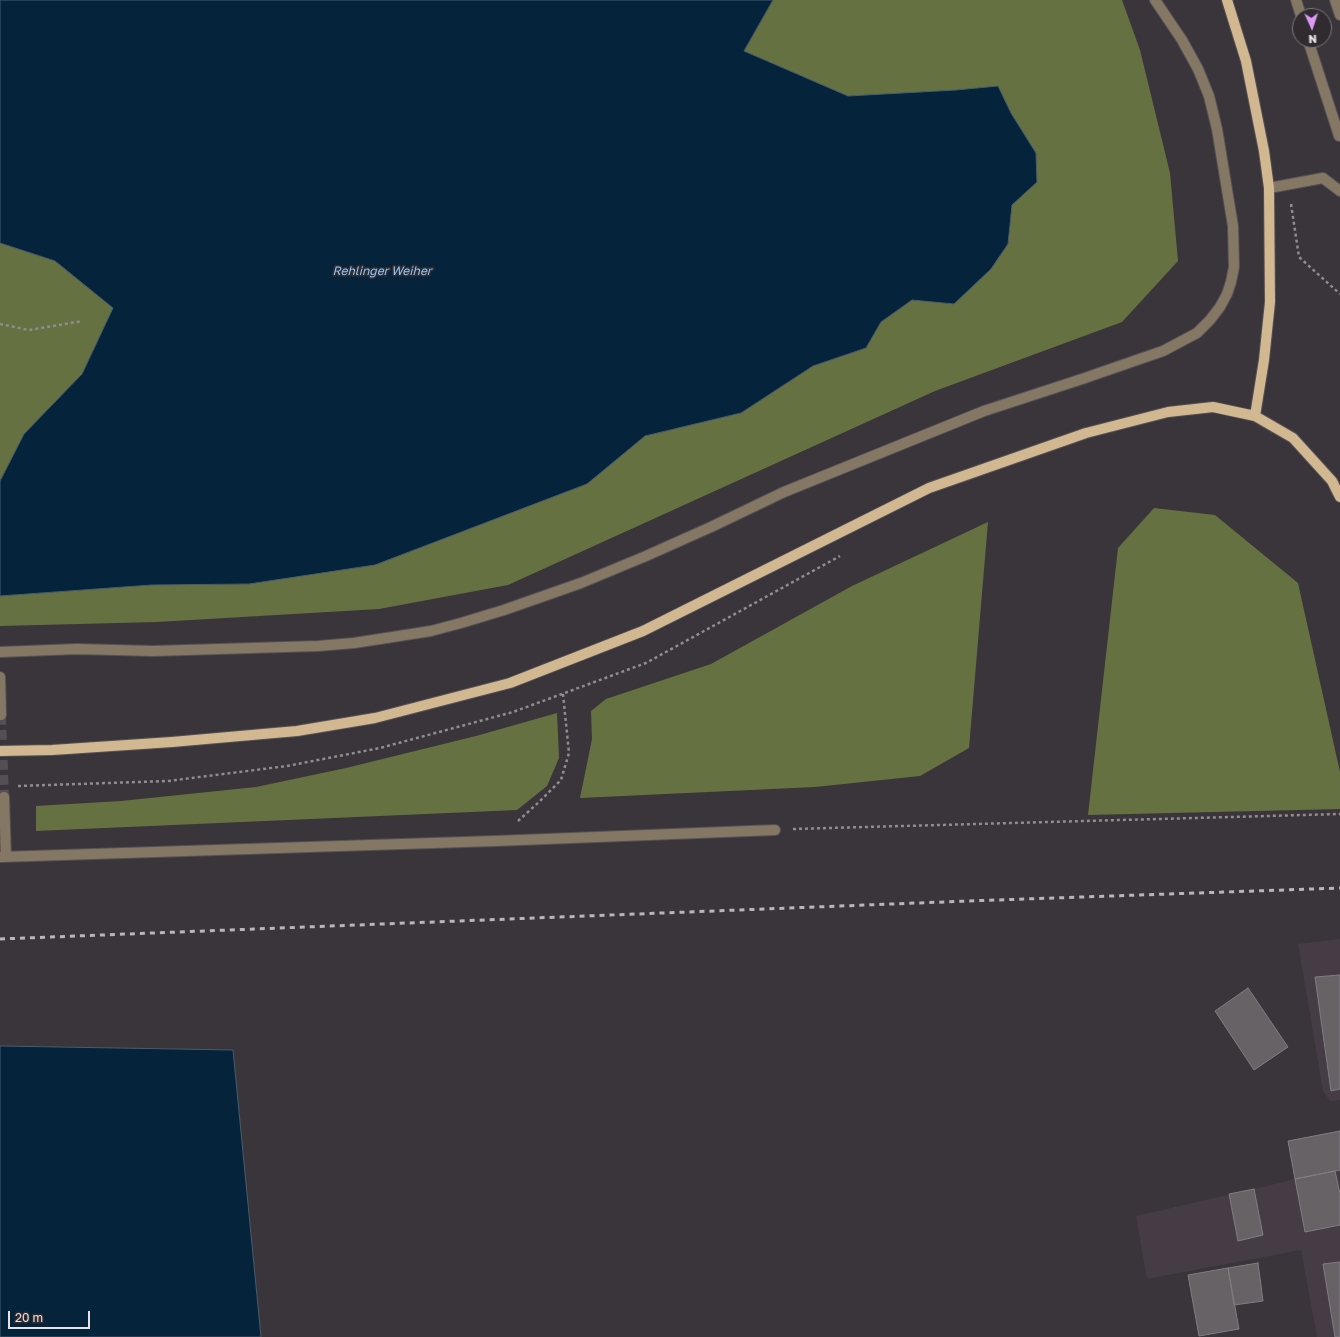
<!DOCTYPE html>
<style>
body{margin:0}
#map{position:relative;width:1340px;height:1337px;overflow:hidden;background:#3a353a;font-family:"Golos Text",sans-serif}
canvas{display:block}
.north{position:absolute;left:1292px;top:8px;width:40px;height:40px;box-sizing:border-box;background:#302b2f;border:1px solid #797578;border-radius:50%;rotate:177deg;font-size:11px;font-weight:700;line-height:16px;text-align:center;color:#e6e3e6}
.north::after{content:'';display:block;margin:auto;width:14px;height:18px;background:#db99f5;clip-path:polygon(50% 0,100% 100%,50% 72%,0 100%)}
.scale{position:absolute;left:8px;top:1311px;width:82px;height:18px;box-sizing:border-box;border:2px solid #e6e3e6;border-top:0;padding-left:5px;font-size:12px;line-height:14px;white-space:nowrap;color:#e6e3e6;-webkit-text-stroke:3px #302b2f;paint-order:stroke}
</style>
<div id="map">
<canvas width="1340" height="1337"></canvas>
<div class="north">N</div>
<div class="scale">20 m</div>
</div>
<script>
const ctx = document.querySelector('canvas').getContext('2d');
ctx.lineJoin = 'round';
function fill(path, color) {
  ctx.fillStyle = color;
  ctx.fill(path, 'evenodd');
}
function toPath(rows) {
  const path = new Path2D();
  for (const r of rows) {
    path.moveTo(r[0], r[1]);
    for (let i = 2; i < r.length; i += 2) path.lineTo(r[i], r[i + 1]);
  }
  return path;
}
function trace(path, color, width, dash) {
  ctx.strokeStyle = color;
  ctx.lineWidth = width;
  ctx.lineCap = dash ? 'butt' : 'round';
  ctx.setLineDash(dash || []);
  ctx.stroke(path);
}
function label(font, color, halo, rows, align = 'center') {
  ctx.font = font + ' "Golos Text",sans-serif';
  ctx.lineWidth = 3.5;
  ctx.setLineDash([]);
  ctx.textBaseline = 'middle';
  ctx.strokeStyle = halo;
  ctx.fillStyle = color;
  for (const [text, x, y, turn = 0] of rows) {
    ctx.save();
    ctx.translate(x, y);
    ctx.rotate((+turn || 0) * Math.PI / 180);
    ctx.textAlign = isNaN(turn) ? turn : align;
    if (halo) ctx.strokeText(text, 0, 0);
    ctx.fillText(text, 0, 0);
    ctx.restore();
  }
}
fill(toPath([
 [1340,939,1340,1100,1330,1101,1323,1091,1298,944],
 [1340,1170,1340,1337,1317,1337,1301,1250,1147,1279,1136,1216,1254,1189,1295,1179]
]), '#463c45');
fill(toPath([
 [773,0,1122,0,1140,50,1170,173,1178,261,1122,322,935,391,508,585,379,609,157,622,0,626,0,596,151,585,249,584,509,513,587,484,645,436,741,413,813,366,866,348,881,322,912,300,954,304,1008,244,1012,205,1037,182,1011,113,998,86,956,90,848,96,744,51],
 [0,243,55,261,113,308,82,374,24,434,0,481],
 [1154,508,1215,515,1298,583,1340,772,1340,809,1088,815,1118,548],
 [988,522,969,748,920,776,815,787,580,798,592,739,591,711,606,699,711,664,852,586],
 [557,713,559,758,547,786,517,810,36,831,36,806,121,801,256,787,346,768,476,736]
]), '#667142');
const water = toPath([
 [0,0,773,0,744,51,848,96,956,90,998,86,1011,113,1036,153,1037,182,1012,205,1008,244,991,269,954,304,912,300,881,322,866,348,813,366,741,413,645,436,587,484,375,565,249,584,151,585,0,596,0,481,24,434,82,374,113,308,55,261,0,243,0,0],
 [0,1046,233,1050,261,1337,0,1337,0,1046]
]);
fill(water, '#05233a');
trace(water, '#485d6e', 1);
const building = toPath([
 [1340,975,1340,1089,1331,1091,1315,977,1340,975],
 [1248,988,1288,1047,1254,1070,1215,1011,1248,988],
 [1340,1131,1340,1170,1295,1179,1288,1141,1340,1131],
 [1335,1171,1340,1194,1340,1225,1305,1232,1295,1179,1335,1171],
 [1254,1189,1263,1235,1238,1241,1229,1194,1254,1189],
 [1340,1262,1340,1337,1335,1337,1323,1264,1340,1262],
 [1258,1263,1263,1301,1234,1305,1228,1268,1258,1263],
 [1228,1268,1239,1329,1199,1336,1188,1275,1228,1268]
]);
fill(building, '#676266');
trace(building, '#827d82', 1);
trace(toPath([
 [1,715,4,797]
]), '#544f54', 10, [10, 5]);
const minor = toPath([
 [1296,0,1301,16],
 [1335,0,1340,15],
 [1308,40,1339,136,1340,135],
 [1269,188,1323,178,1340,191],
 [0,652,77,649,153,651,318,646,354,643,399,636,431,631,461,623,504,610,581,583,646,556,711,527,784,492,984,411,1082,379,1163,351,1197,333,1210,320,1220,307,1227,294,1231,282,1234,267,1233,226,1217,129,1209,96,1198,69,1182,40,1155,0],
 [0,677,1,715],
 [4,797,6,857],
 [0,857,495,841,775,830]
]);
const major = toPath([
 [1227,0,1246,61,1264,151,1269,188,1270,302,1264,360,1255,416],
 [0,751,52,750,172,742,297,731,375,718,510,683,643,631,929,488,1086,433,1168,412,1213,407,1255,416,1293,438,1332,481,1340,497]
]);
trace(minor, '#565156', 12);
trace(major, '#565156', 12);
trace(toPath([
 [1291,204,1299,257,1340,294],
 [0,324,29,330,82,321],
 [18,786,168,781,287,766,380,748,513,712,646,663,840,556],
 [518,821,539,802,561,780,569,753,563,694],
 [793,829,1340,814]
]), '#908c90', 2.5, [3, 3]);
trace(minor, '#847865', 10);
trace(major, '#d1b891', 10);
trace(toPath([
 [0,939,968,901,1340,888]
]), '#b9b6b9', 3, [5, 5]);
label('italic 12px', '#8ac8fe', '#302b2f', [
 ["Rehlinger Weiher",382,271]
]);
</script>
